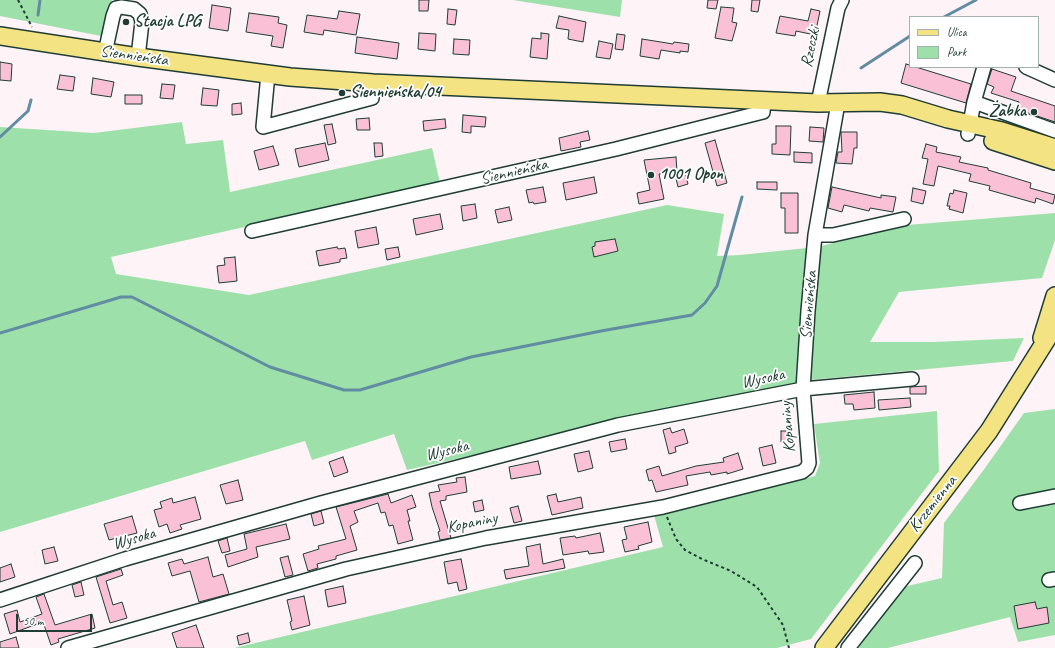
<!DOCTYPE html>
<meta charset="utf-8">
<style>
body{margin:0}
#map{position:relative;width:1055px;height:648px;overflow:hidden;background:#fef3f7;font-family:Caveat,sans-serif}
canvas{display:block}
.legend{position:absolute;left:909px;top:16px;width:130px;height:52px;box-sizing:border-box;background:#fff;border:1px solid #a5b1ae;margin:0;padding:5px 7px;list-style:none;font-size:12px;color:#1f3d34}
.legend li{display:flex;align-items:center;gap:8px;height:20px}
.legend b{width:20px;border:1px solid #a5b1ae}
.scale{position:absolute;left:16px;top:614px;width:76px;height:18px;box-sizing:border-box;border:2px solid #1f3d34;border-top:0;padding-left:5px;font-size:12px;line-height:14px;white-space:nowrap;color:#1f3d34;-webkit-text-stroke:3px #fff;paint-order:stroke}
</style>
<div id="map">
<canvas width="1055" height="648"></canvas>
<ul class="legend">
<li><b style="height:5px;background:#f4e382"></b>Ulica</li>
<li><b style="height:11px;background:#9ee0aa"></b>Park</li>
</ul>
<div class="scale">50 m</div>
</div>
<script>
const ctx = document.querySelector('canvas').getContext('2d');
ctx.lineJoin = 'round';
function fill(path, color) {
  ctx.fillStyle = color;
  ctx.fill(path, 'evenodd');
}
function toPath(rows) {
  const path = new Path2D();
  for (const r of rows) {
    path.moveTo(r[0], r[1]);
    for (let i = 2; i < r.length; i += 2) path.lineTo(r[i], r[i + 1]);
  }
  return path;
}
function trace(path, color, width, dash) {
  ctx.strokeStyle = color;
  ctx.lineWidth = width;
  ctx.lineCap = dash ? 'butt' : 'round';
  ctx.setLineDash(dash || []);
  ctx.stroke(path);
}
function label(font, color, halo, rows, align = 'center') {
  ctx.font = font + ' Caveat,sans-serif';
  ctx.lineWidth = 3.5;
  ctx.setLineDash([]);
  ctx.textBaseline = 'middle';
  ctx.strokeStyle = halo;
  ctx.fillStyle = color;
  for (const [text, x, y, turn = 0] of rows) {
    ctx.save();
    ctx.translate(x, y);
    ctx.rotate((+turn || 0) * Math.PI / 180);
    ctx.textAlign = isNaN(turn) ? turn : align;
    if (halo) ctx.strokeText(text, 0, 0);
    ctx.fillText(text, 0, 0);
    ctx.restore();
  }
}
fill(toPath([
 [0,0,112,0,106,37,0,16],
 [513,0,622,0,620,17],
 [182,122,186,144,223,140,230,192,432,148,440,183,111,257,116,274,249,295,667,205,724,214,717,256,740,255,807,248,798,377,796,383,790,384,407,470,394,434,312,460,305,441,0,532,0,127,94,133],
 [1055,213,1055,240,1042,278,899,292,870,342,934,342,1024,338,1013,361,810,380,821,246,907,225],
 [1055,409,1055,635,1018,642,1010,617,888,648,858,648,903,587,942,578,944,523,985,468,1024,413],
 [937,411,939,471,811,639,777,648,234,648,663,547,654,515,815,476,820,463,814,424]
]), '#9ee0aa');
trace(toPath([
 [38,15,40,0],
 [944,17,976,0],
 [861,68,910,36],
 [0,137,28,111,31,100],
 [0,333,121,297,132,297,270,367,344,390,360,390,471,357,601,331,692,315,705,303,717,286,742,197]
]), '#628ca2', 3);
const building = toPath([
 [419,0,429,0,428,11,419,11,419,0],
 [708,0,718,0,716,9,707,8,708,0],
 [752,0,760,0,758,12,751,11,752,0],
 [212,5,231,8,228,31,209,28,212,5],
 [721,7,734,8,732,22,737,23,732,41,715,38,721,7],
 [448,9,457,10,455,25,447,24,448,9],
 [811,9,820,11,815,35,796,31,795,36,776,33,780,16,808,21,811,9],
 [339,11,360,14,356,35,324,30,323,35,304,32,307,15,337,19,339,11],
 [249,13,279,17,278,23,287,25,283,48,271,46,273,36,246,32,249,13],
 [559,16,586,22,583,42,568,39,569,30,556,28,559,16],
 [419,33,436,34,435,51,418,49,419,33],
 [541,33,549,34,547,59,530,57,532,38,541,39,541,33],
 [617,34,625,35,623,50,615,49,617,34],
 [357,37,399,43,397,59,355,53,357,37],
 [454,39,470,40,469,55,453,54,454,39],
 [642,39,673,44,674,42,689,44,688,52,680,51,680,53,661,50,659,59,640,56,642,39],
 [599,41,613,44,610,59,596,57,599,41],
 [0,62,12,64,11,81,0,80,0,62],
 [906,64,971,84,966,103,901,83,906,64],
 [992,69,1016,77,1011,91,1055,106,1055,122,1016,109,1019,102,991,93,994,87,987,84,992,69],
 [60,75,75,77,73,91,57,89,60,75],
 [93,78,114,82,111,97,91,94,93,78],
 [162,84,175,85,173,99,160,98,162,84],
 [203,88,219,90,217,106,201,105,203,88],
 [125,95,142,95,142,104,125,104,125,95],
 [241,103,242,114,232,115,232,104,241,103],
 [463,115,486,117,485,127,471,126,471,133,462,132,463,115],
 [369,118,370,130,357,130,356,119,369,118],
 [445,119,446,128,424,131,423,121,445,119],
 [332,124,336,143,328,145,324,125,332,124],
 [776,126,791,126,790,155,772,154,772,144,776,144,776,126],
 [810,127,824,128,823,142,809,141,810,127],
 [588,131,590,140,580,142,581,147,561,151,559,138,588,131],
 [841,132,857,132,857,148,854,148,852,164,836,163,838,152,842,152,841,132],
 [715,140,727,183,717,186,705,143,715,140],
 [325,143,329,160,299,167,295,149,325,143],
 [374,143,382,143,383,156,375,157,374,143],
 [926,144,937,147,936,152,961,157,959,162,988,168,988,170,1031,183,1030,188,1055,195,1053,204,1036,198,1035,203,989,190,990,186,969,181,971,174,938,166,934,186,923,184,928,159,922,158,926,144],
 [273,146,279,165,259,170,254,151,273,146],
 [794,152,812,153,812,163,794,162,794,152],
 [676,157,677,172,659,174,664,199,639,204,637,193,650,190,644,160,676,157],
 [685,172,688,184,678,187,675,174,685,172],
 [594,177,597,193,566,200,563,183,594,177],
 [757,182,777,182,777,190,757,189,757,182],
 [543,187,546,202,534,204,533,202,529,203,526,190,543,187],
 [832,187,881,198,881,195,896,197,893,212,870,208,869,211,844,205,842,212,828,208,832,187],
 [913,188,926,191,923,204,911,201,913,188],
 [954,190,967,193,963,213,949,209,950,206,947,206,950,193,953,194,954,190],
 [781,193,798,193,798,233,785,233,785,208,781,208,781,193],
 [475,204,477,218,463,221,461,206,475,204],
 [509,207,512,220,498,223,495,210,509,207],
 [440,214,443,229,416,235,413,219,440,214],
 [376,227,379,244,358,248,355,231,376,227],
 [615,239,618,251,594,257,592,247,595,246,595,242,615,239],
 [337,247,338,249,345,248,347,258,340,259,340,262,319,266,316,251,337,247],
 [398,247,400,257,387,260,385,249,398,247],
 [235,257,237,281,219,283,217,266,225,265,224,258,235,257],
 [926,386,926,394,910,394,910,387,926,386],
 [874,392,875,408,854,410,853,404,845,404,844,395,874,392],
 [910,398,911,407,879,410,878,400,910,398],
 [670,428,672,433,684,429,688,443,675,447,676,452,669,454,663,430,670,428],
 [781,431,792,431,793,441,781,442,781,431],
 [625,439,627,449,611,452,609,442,625,439],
 [772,445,776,463,763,466,759,448,772,445],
 [589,451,593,468,578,472,574,454,589,451],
 [738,453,743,469,727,474,727,472,711,475,710,472,686,476,688,485,656,492,652,480,649,481,646,470,659,466,662,476,696,466,724,462,723,458,738,453],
 [343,457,348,472,334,477,329,462,343,457],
 [538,461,541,474,511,479,509,467,538,461],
 [465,477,467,492,446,496,446,500,440,501,451,538,440,540,438,532,440,531,432,507,429,493,440,491,438,485,457,482,456,478,465,477],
 [238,480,243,500,226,504,220,485,238,480],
 [388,494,391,503,412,495,416,507,407,510,410,521,408,521,413,540,398,544,393,525,389,526,385,512,381,513,378,503,354,511,358,522,350,526,357,550,336,556,336,559,317,564,318,568,308,571,303,554,319,549,318,546,346,539,336,507,388,494],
 [556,494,558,502,581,497,583,508,552,515,547,496,556,494],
 [195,497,201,519,180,525,182,529,170,533,167,524,159,527,154,510,162,508,160,502,172,498,173,503,195,497],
 [482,500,484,510,475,512,473,502,482,500],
 [518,506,522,521,514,523,510,508,518,506],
 [321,511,324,523,314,526,311,514,321,511],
 [132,516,137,533,109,540,104,524,132,516],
 [648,522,652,542,638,546,639,549,625,552,622,540,627,539,624,527,648,522],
 [286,524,290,539,256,547,258,557,228,567,225,555,247,549,244,534,286,524],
 [600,533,604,552,589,554,588,551,563,555,560,538,575,536,576,538,600,533],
 [227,538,230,551,222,553,218,541,227,538],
 [540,544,543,564,563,559,565,568,506,579,504,570,529,566,526,547,540,544],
 [54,547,58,561,45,564,42,550,54,547],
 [288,556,293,575,285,577,280,558,288,556],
 [208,557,213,577,223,574,229,594,199,602,190,571,172,576,168,563,182,559,184,564,208,557],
 [461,559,467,589,459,591,457,582,448,584,444,562,461,559],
 [11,564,15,577,0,582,0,568,11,564],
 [121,569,123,575,106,581,113,605,122,602,127,618,110,623,96,577,121,569],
 [81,582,84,595,75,597,72,585,81,582],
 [343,586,346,603,328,607,325,590,343,586],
 [44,594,55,625,92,614,95,628,58,639,59,642,51,645,43,622,10,634,4,614,17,610,20,622,42,614,36,597,44,594],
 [304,596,310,625,292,630,290,622,292,621,287,600,304,596],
 [1035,602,1037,609,1047,607,1049,623,1018,629,1014,606,1035,602],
 [196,625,204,648,177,648,172,633,196,625],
 [248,633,250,642,239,645,237,636,248,633],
 [16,637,19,648,0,648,0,642,16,637]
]);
fill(building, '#fac1d6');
trace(building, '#1f3d34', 1);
const minor = toPath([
 [105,53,113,16,116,8,121,7,134,9,140,14,142,22,138,57],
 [1026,67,1055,80],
 [268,74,263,127,372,98,373,83],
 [974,102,1055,131],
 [818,103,838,8,842,0],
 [968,134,974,102,984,67],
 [252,231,616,149,763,112,764,100],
 [815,235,833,235,904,219],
 [1020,503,1055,496],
 [1049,580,1055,579],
 [0,600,125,559,321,503,618,425,803,389,912,379],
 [68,648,346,569,486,538,663,507,802,472,807,468,809,463,803,389,808,311,815,235,838,103],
 [848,648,915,563]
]);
const major = toPath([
 [0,36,138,57,290,77,373,83,818,103,880,102,902,105,948,119,1002,131,1055,148],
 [993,141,1055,161],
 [1042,338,1055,296],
 [824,648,989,431,1055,326]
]);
trace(minor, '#1f3d34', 16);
trace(major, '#1f3d34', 20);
trace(toPath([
 [18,0,32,27],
 [667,517,676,539,685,550,702,559,731,571,757,587,783,625,789,648]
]), '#1f3d34', 2, [3, 3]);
trace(minor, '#fff', 13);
trace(major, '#f4e382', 17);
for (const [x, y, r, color] of [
 [126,22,4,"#1f3d34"],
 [342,93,4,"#1f3d34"],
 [1034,112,4,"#1f3d34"],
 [651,175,4,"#1f3d34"]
]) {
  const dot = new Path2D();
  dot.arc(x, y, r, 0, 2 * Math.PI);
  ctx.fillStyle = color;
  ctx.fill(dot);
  trace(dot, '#fff', 1.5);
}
label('bold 17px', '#1f3d34', '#fff', [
 ["Stacja LPG",134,22],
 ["Siennieńska/04",350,93],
 ["Żabka",1026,112,"right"],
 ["1001 Opon",659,175]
], 'left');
label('17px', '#1f3d34', '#fff', [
 ["Rzeczki",811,47,-78],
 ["Siennieńska",134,56,8],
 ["Siennieńska",514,172,-13],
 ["Siennieńska",809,305,-85],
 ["Wysoka",763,379,-12],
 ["Kopaniny",788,427,-95],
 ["Wysoka",447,451,-14],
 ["Krzemienna",933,504,-52],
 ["Kopaniny",472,523,-12],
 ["Wysoka",134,539,-16]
]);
</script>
